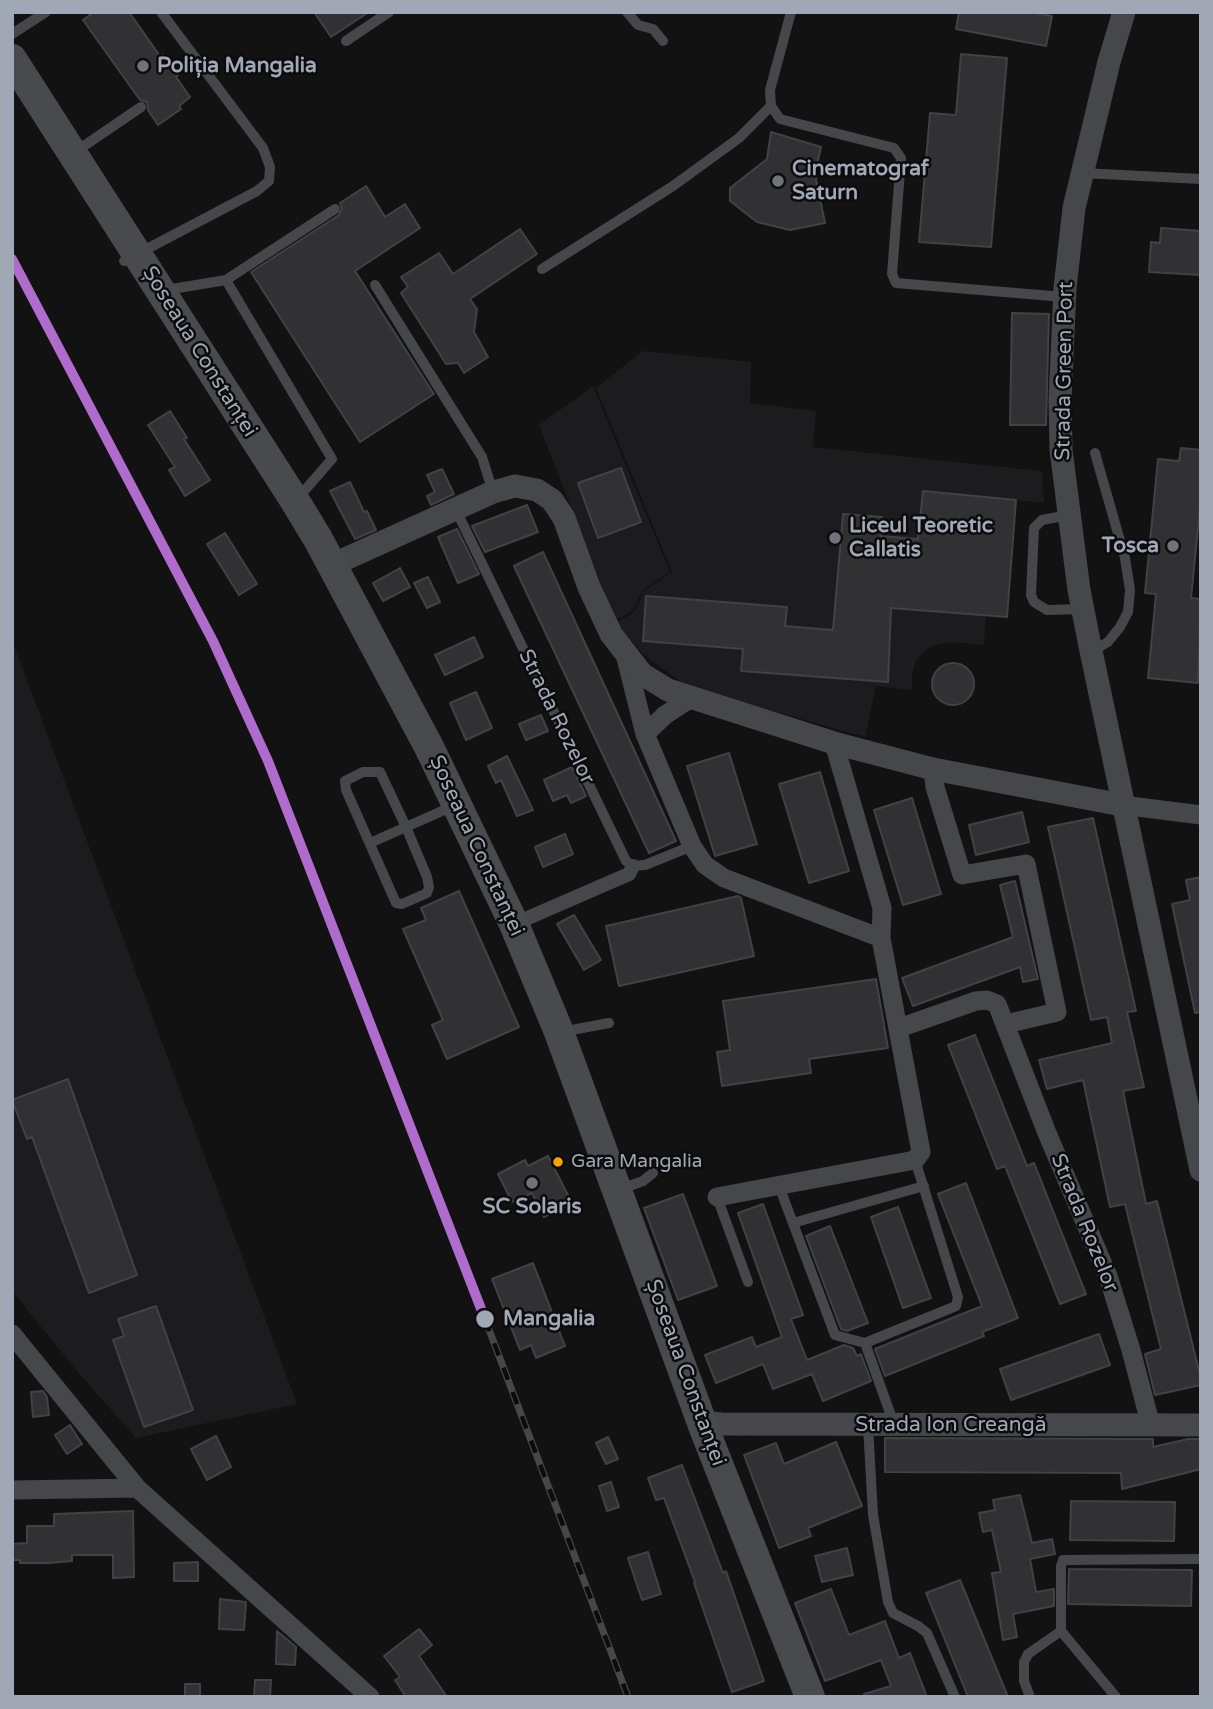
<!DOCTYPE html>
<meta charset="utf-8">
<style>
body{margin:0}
#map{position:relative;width:1213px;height:1709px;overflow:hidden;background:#121212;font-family:"Varela Round",sans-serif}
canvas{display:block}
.frame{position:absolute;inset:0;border:14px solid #a1a8b5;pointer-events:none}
</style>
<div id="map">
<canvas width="1213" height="1709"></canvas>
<div class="frame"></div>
</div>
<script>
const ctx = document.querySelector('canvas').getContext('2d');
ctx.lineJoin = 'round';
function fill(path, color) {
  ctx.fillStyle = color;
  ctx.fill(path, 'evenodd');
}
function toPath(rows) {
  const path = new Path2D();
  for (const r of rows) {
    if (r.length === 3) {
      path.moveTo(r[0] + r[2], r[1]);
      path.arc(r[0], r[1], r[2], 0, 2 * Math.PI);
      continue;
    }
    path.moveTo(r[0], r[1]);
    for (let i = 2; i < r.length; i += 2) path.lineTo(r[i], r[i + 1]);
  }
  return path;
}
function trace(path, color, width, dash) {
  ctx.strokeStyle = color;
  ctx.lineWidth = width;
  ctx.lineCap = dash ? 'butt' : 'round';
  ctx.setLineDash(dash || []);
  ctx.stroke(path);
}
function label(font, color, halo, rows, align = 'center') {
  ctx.font = font + ' "Varela Round",sans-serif';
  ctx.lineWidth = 5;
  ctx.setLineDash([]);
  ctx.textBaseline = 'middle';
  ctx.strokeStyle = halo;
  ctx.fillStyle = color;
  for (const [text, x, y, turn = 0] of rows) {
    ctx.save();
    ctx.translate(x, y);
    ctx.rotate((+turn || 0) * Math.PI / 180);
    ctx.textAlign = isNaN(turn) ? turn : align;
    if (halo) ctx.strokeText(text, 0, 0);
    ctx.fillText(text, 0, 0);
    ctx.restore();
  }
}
fill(toPath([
 [643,351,751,362,750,403,816,411,813,447,1042,471,1044,503,1016,500,1007,617,986,616,984,645,951,642,935,645,924,651,916,661,912,674,912,690,876,686,865,737,687,687,643,654,616,623,634,612,644,591,672,572,596,388],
 [593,386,670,572,643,590,633,610,615,621,539,425],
 [12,640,297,1404,136,1438,77,1371,12,1291]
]), '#1c1c1e');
const building = toPath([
 [94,12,129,12,160,56,163,54,178,75,176,77,190,97,179,106,181,109,158,125,148,110,147,102,140,100,83,20,94,12],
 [314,12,369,12,331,37,314,12],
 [959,12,1028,12,1052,16,1046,46,956,29,959,12],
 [961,54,1007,58,991,247,919,242,930,113,956,115,961,54],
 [771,132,821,147,815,174,825,223,790,230,757,222,730,201,730,188,767,159,771,132],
 [366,186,385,217,405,204,420,228,355,271,434,394,360,442,251,272,339,215,342,209,340,203,366,186],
 [1161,228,1201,231,1201,275,1149,272,1151,242,1160,243,1161,228],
 [520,229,537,254,470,299,477,309,474,332,488,357,464,373,458,363,446,364,401,293,408,287,401,277,439,253,453,274,520,229],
 [1012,313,1049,314,1046,425,1010,425,1012,313],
 [170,411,187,438,184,439,210,480,185,496,169,470,175,467,148,425,170,411],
 [1181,448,1201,450,1201,498,1191,598,1201,599,1198,683,1148,678,1156,594,1145,593,1158,459,1179,461,1181,448],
 [621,468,641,522,598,538,578,483,621,468],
 [442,469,454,494,431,505,427,496,435,492,427,475,442,469],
 [350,482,364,512,367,511,376,530,355,539,330,491,350,482],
 [923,491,1016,500,1007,617,891,608,888,682,741,671,743,649,643,641,646,596,787,607,785,626,833,630,843,514,882,517,881,536,918,539,923,491],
 [527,505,538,532,485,552,472,526,527,505],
 [457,529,479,574,458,583,438,537,457,529],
 [225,533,257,584,239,595,207,544,225,533],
 [543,552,676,841,649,853,514,566,543,552],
 [400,568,410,587,383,601,373,583,400,568],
 [428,577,440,602,427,608,414,583,428,577],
 [474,637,483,657,445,675,435,655,474,637],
 [953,684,21],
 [476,692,492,728,466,740,450,703,476,692],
 [541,715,548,731,526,740,519,724,541,715],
 [729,753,757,844,715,856,687,766,729,753],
 [507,756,533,810,517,816,501,780,496,783,488,766,507,756],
 [572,767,586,796,571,803,567,795,553,801,544,780,572,767],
 [820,772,849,871,809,883,779,784,820,772],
 [912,798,941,894,903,905,874,810,912,798],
 [1022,812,1029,842,976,855,969,825,1022,812],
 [1093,818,1136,1011,1127,1012,1144,1087,1123,1091,1146,1204,1157,1201,1201,1379,1201,1385,1155,1395,1145,1354,1161,1349,1125,1204,1110,1207,1083,1080,1047,1089,1039,1060,1112,1043,1107,1017,1091,1020,1048,827,1093,818],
 [565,834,573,854,543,867,535,847,565,834],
 [1201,877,1201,1012,1195,1013,1172,904,1190,900,1186,880,1201,877],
 [1015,881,1038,979,1023,982,1020,967,913,1006,902,978,1013,937,1000,885,1015,881],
 [459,891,519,1027,447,1059,432,1025,443,1020,403,929,426,920,421,908,459,891],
 [738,896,741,898,754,956,619,986,606,926,738,896],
 [574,915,601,960,584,970,557,924,574,915],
 [876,979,888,1048,809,1059,811,1073,722,1086,717,1052,730,1050,723,1001,876,979],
 [975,1035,1027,1166,1034,1163,1086,1294,1060,1304,1005,1166,997,1169,948,1045,975,1035],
 [68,1079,137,1275,89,1293,32,1137,27,1139,12,1100,68,1079],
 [548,1156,572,1203,544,1217,532,1193,512,1202,498,1174,525,1160,528,1166,548,1156],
 [966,1183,1018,1318,982,1332,984,1336,885,1376,875,1349,982,1306,938,1194,966,1183],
 [683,1194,717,1286,678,1300,644,1208,683,1194],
 [763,1204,803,1315,791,1319,807,1360,844,1345,853,1348,857,1356,861,1354,871,1381,823,1401,812,1374,773,1389,763,1364,716,1383,705,1355,752,1337,756,1347,782,1337,738,1213,763,1204],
 [898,1207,931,1298,903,1308,871,1217,898,1207],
 [830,1226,868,1323,847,1331,841,1329,806,1236,830,1226],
 [533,1263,565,1346,536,1358,531,1345,520,1350,492,1279,533,1263],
 [156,1306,193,1410,144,1427,113,1340,124,1336,118,1319,156,1306],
 [1099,1334,1110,1365,1011,1400,1000,1369,1099,1334],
 [43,1391,47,1397,49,1415,33,1417,31,1392,43,1391],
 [70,1425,82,1444,67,1454,55,1435,70,1425],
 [216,1436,231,1467,207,1480,191,1449,216,1436],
 [608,1437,618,1459,606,1464,596,1443,608,1437],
 [885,1438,1153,1439,1153,1447,1188,1439,1201,1439,1201,1469,1122,1489,1121,1473,885,1472,885,1438],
 [836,1442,862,1506,808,1528,811,1536,779,1548,744,1455,776,1443,784,1464,836,1442],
 [682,1465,723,1573,726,1571,764,1681,732,1692,694,1583,695,1582,664,1498,656,1500,648,1478,682,1465],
 [611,1482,619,1507,607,1511,599,1486,611,1482],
 [1020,1495,1032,1543,1052,1539,1055,1554,1030,1559,1036,1592,1054,1589,1054,1606,1013,1614,1017,1637,1003,1640,992,1573,1001,1572,992,1530,983,1532,979,1513,995,1510,993,1500,1020,1495],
 [1071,1501,1175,1502,1174,1541,1070,1540,1071,1501],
 [133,1511,134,1577,113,1578,113,1555,72,1555,72,1561,49,1563,20,1563,20,1560,12,1560,12,1544,27,1543,27,1526,54,1526,54,1514,133,1511],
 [847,1548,853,1575,822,1582,815,1556,847,1548],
 [648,1552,661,1594,642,1600,628,1558,648,1552],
 [198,1562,198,1581,174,1581,174,1563,198,1562],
 [1069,1569,1192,1570,1191,1606,1068,1604,1069,1569],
 [960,1580,1008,1697,968,1697,926,1593,960,1580],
 [831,1589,849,1635,885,1621,899,1658,910,1653,927,1697,865,1697,864,1694,891,1686,881,1660,825,1681,795,1603,831,1589],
 [220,1599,246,1602,244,1630,219,1629,220,1599],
 [419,1629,432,1645,419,1656,447,1697,406,1697,395,1680,400,1677,384,1656,419,1629],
 [277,1631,296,1647,295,1665,276,1664,277,1631],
 [255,1680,271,1680,270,1697,254,1697,255,1680],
 [185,1684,200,1684,200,1697,185,1697,185,1684]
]);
fill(building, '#313133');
trace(building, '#404246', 2);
trace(toPath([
 [627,12,638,25,653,29,663,41],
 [791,12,770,90,771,106,780,119,894,148,901,158,892,274,896,283,1064,297],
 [12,34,46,12],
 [346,41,389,12],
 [75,152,141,107],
 [1082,173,1201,179],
 [124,261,257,191,269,181,270,167,263,148,161,12],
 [542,269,673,186,739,138,771,106],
 [226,280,335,209],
 [375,285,482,457,493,492],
 [166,290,226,280,332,459,298,498],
 [456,510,626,861,633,866,645,865,692,846],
 [1069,515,1042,520,1034,528,1031,595,1034,602,1047,610,1083,609],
 [1092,651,1108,642,1120,627,1128,612,1130,590,1125,558,1095,453],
 [370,843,406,827,427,877,429,887,427,893,402,904,396,903,346,790,345,781,363,772,380,772,406,827,442,811],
 [561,1032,609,1023],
 [779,1186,835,1335,865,1343,956,1306,958,1297,915,1160],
 [621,1189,643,1181,653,1173],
 [717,1197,748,1282],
 [793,1223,924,1186],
 [865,1343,894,1424],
 [868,1425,873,1515,888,1602,893,1613,918,1626,927,1633,955,1697],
 [1030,1697,1024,1681,1024,1662,1028,1654,1061,1631],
 [1116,1697,1061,1631,1061,1566,1063,1560,1201,1559]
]), '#46474b', 10);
trace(toPath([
 [514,924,629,874,633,866]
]), '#46474b', 14);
trace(toPath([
 [625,654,645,734],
 [691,698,665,715,645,734,692,846,705,865,724,878,881,938],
 [933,769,935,787,962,875,1026,864,1057,1012,1006,1024],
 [1122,805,1201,815],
 [899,1028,976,1001,987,1000,997,1004,1047,1133,1108,1276,1131,1350,1151,1426],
 [717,1197,915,1160,921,1152,881,938,882,908,834,743],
 [12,1334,137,1488,370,1697],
 [12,1490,137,1488]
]), '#46474b', 19);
trace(toPath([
 [1124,12,1109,62,1074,208,1065,288,1060,400,1061,450,1079,590,1091,651,1201,1170],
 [332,565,493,492,515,486,537,490,552,500,564,518,589,587,611,634,642,674,668,690,834,743,933,769,1122,805],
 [702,1422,722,1424,1201,1425]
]), '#46474b', 23);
trace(toPath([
 [12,59,295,501,318,539,429,747,514,924,559,1032,705,1431,810,1697]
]), '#484a4d', 30);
const rail = toPath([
 [485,1319,628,1697]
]);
trace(rail, '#45474a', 7);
trace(rail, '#0c0c0e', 4.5, [13]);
trace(toPath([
 [12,259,213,641,268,761,485,1319]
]), '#b06ccc', 10);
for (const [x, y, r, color] of [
 [143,66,7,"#6f747c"],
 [778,181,7,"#6f747c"],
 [835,538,7,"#6f747c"],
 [1173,546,7,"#6f747c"],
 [558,1162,6,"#f7a600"],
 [532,1183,7,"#6f747c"],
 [485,1319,10,"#a1a8b5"]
]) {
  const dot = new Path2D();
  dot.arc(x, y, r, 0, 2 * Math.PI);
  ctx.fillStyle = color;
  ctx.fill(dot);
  trace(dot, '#0c0c0e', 2.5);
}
label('19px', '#a1a8b5', '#0c0c0e', [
 ["Gara Mangalia",571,1162]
], 'left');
label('bold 21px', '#a1a8b5', '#0c0c0e', [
 ["Poliția Mangalia",157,66],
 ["Cinematograf",792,169],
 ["Saturn",792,193],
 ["Liceul Teoretic",849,526],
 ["Callatis",849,550],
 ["Tosca",1159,546,"right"],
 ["SC Solaris",532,1207,"center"]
], 'left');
label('21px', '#a1a8b5', '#0c0c0e', [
 ["Șoseaua Constanței",199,352,58],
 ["Strada Green Port",1065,371,-89],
 ["Strada Rozelor",556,717,64],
 ["Șoseaua Constanței",476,846,65],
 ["Strada Rozelor",1084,1223,68],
 ["Șoseaua Constanței",685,1373,70],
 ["Strada Ion Creangă",951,1425]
]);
label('bold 21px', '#a1a8b5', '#0c0c0e', [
 ["Mangalia",503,1319]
], 'left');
</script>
